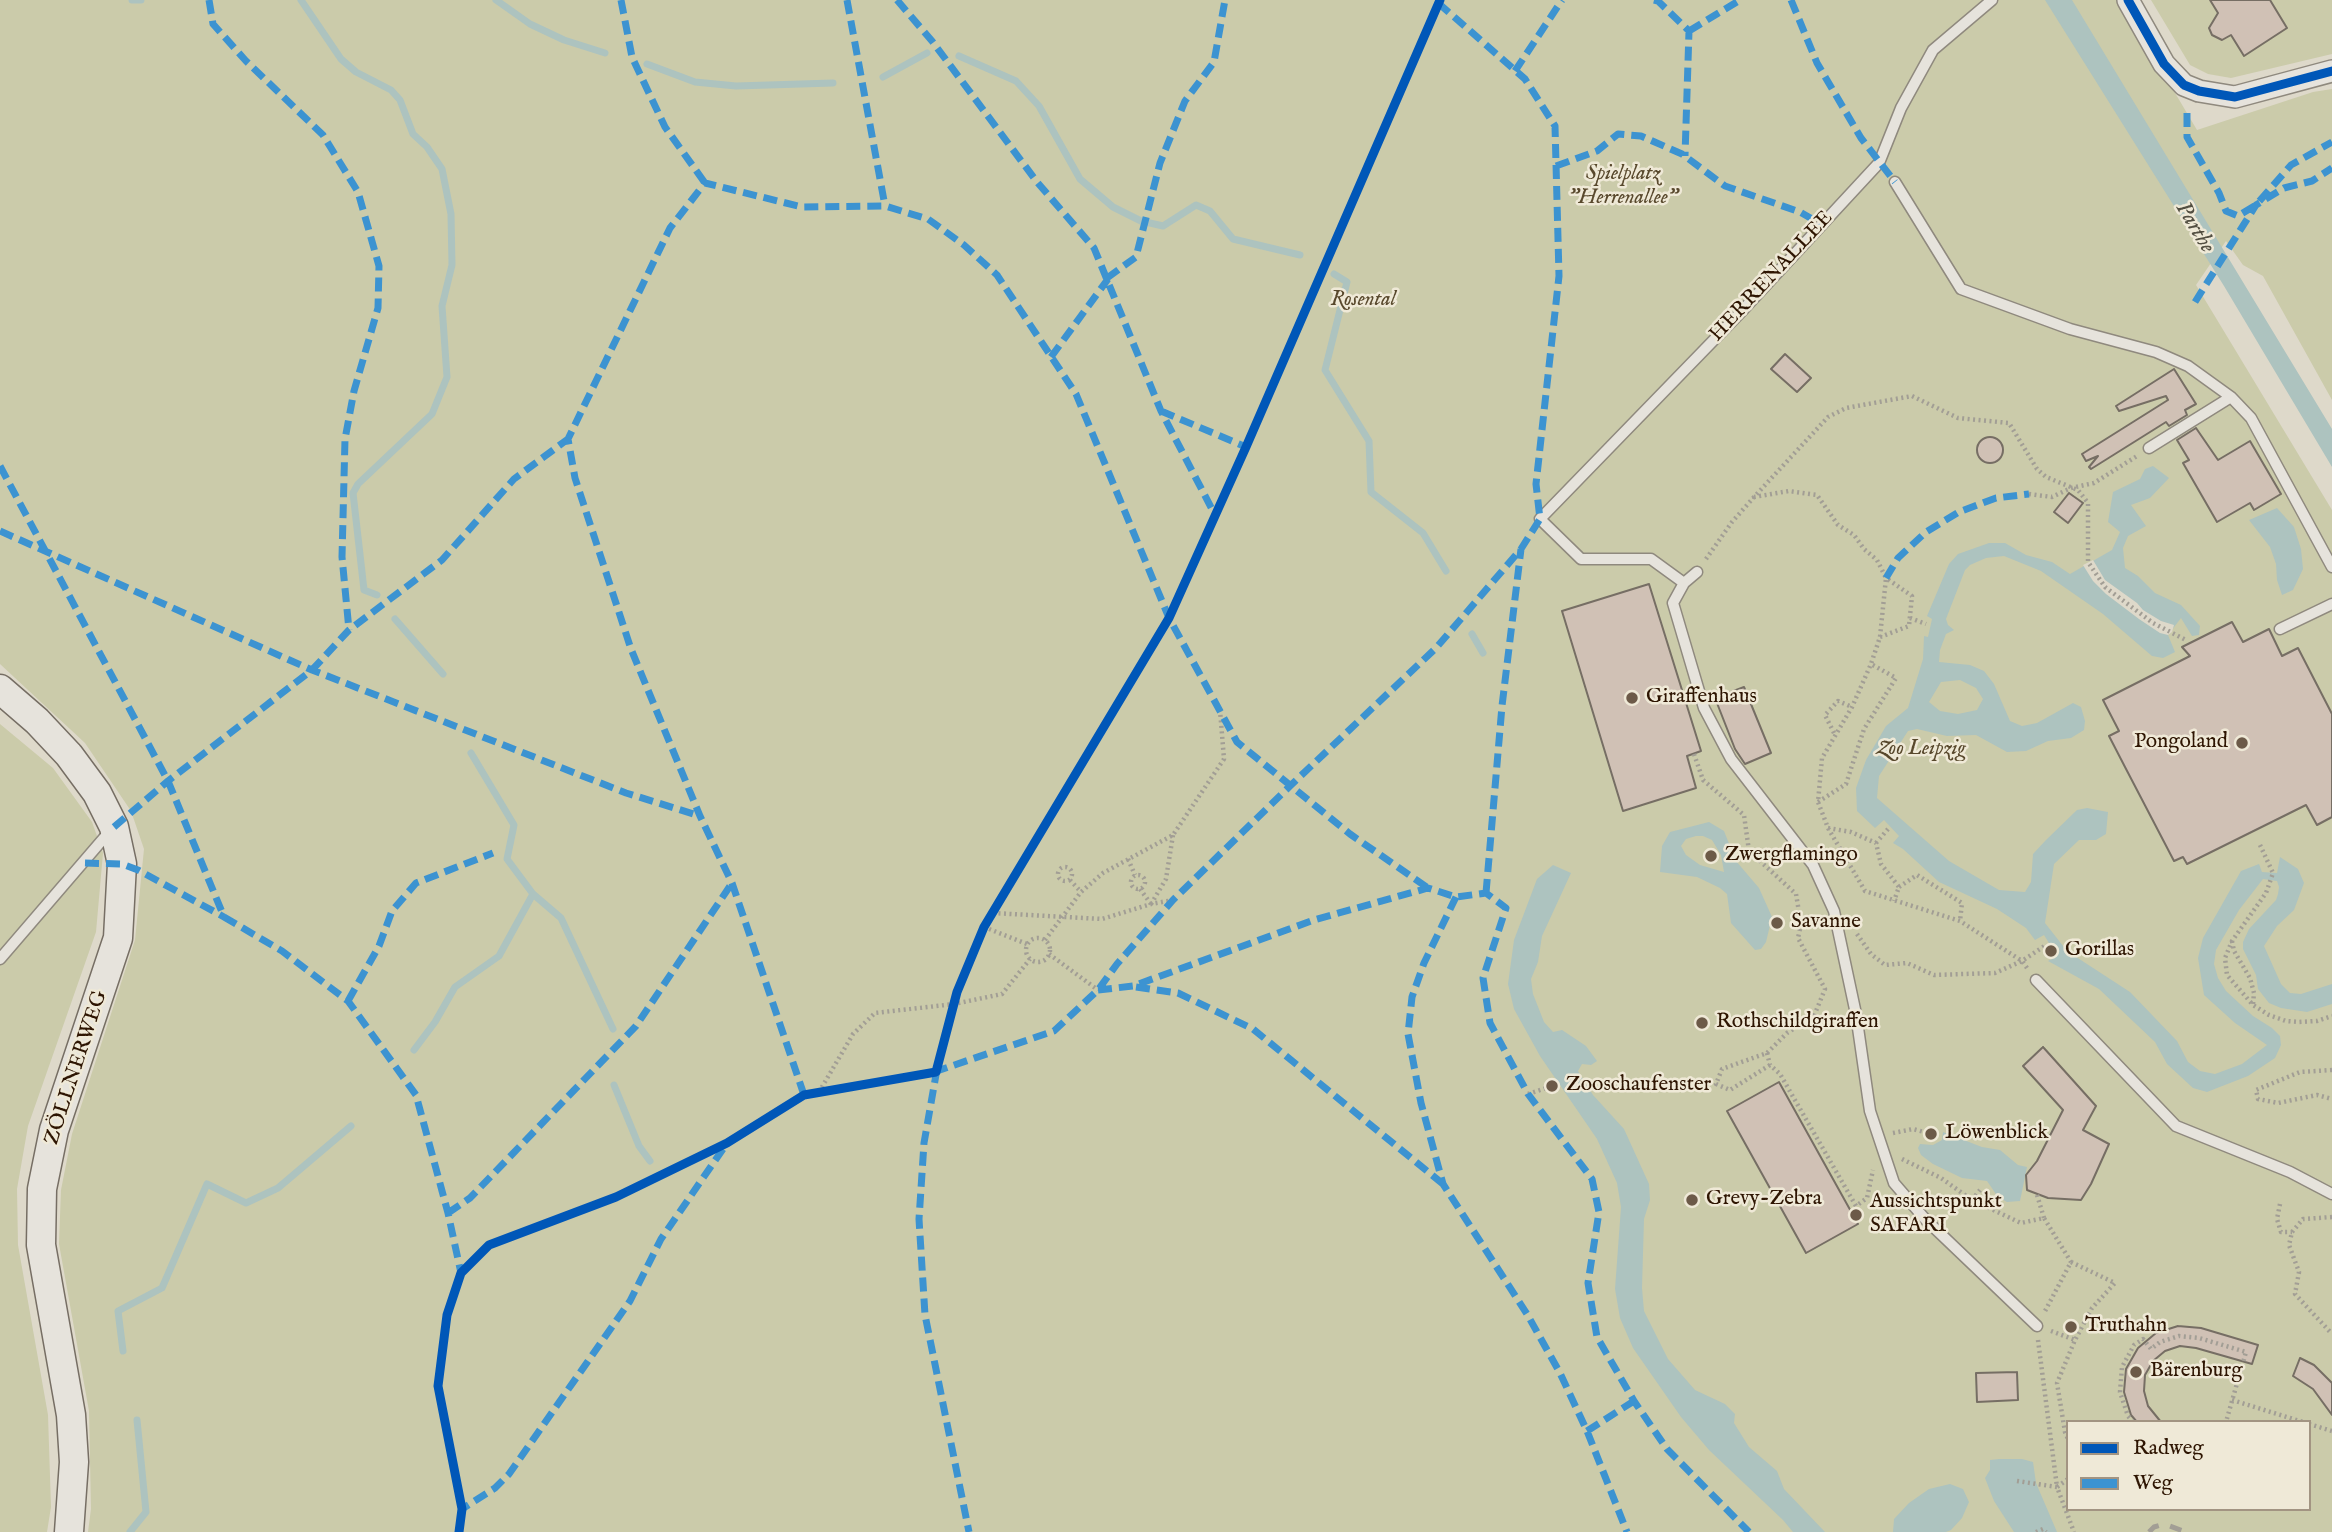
<!DOCTYPE html>
<meta charset="utf-8">
<style>
body{margin:0}
#map{position:relative;width:2332px;height:1532px;overflow:hidden;background:#ded9ca;font-family:"IM FELL English",serif}
canvas{display:block}
.legend{position:absolute;left:2066px;top:1420px;width:245px;height:91px;box-sizing:border-box;background:#efe9d7;border:2px solid #a29482;margin:0;padding:9px 12px;list-style:none;font-size:21px;color:#2e1502}
.legend li{display:flex;align-items:center;gap:14px;height:35px}
.legend b{width:35px;border:2px solid #a29482}
</style>
<div id="map">
<canvas width="2332" height="1532"></canvas>
<ul class="legend">
<li><b style="height:9px;background:#0057b8"></b>Radweg</li>
<li><b style="height:9px;background:#3c93d1"></b>Weg</li>
</ul>
</div>
<script>
const ctx = document.querySelector('canvas').getContext('2d');
ctx.lineJoin = 'round';
function fill(path, color) {
  ctx.fillStyle = color;
  ctx.fill(path, 'evenodd');
}
function toPath(rows) {
  const path = new Path2D();
  for (const r of rows) {
    if (r.length === 3) {
      path.moveTo(r[0] + r[2], r[1]);
      path.arc(r[0], r[1], r[2], 0, 2 * Math.PI);
      continue;
    }
    path.moveTo(r[0], r[1]);
    for (let i = 2; i < r.length; i += 2) path.lineTo(r[i], r[i + 1]);
  }
  return path;
}
function trace(path, color, width, dash) {
  ctx.strokeStyle = color;
  ctx.lineWidth = width;
  ctx.lineCap = dash ? 'butt' : 'round';
  ctx.setLineDash(dash || []);
  ctx.stroke(path);
}
function label(font, color, halo, rows, align = 'center') {
  ctx.font = font + ' "IM FELL English",serif';
  ctx.lineWidth = 5;
  ctx.setLineDash([]);
  ctx.textBaseline = 'middle';
  ctx.strokeStyle = halo;
  ctx.fillStyle = color;
  for (const [text, x, y, turn = 0] of rows) {
    ctx.save();
    ctx.translate(x, y);
    ctx.rotate((+turn || 0) * Math.PI / 180);
    ctx.textAlign = isNaN(turn) ? turn : align;
    if (halo) ctx.strokeText(text, 0, 0);
    ctx.fillText(text, 0, 0);
    ctx.restore();
  }
}
fill(toPath([
 [0,0,2120,0,2197,130,2313,92,2332,89,2332,400,2263,276,2243,265,2226,241,2196,285,2332,510,2332,1532,88,1532,91,1509,89,1411,59,1244,61,1190,72,1134,135,940,144,849,131,811,85,743,0,664],
 [2068,1422,2309,1422,2309,1509,2068,1509],
 [2151,0,2332,0,2332,54,2231,78,2208,74,2190,65],
 [0,724,53,768,92,822,103,853,96,932,28,1126,17,1189,18,1245,48,1415,51,1507,47,1532,0,1532]
]), '#cbcbaa');
fill(toPath([
 [2045,0,2072,0,2332,429,2332,467,2224,286],
 [2153,466,2169,478,2150,498,2131,505,2146,526,2128,536,2123,548,2125,568,2138,576,2155,593,2181,605,2200,626,2199,635,2192,636,2181,618,2168,635,2175,652,2163,658,2152,656,2103,614,2041,571,2004,556,1986,558,1970,565,1965,570,1946,619,1948,625,1954,630,1946,634,1940,650,1939,662,1970,665,1984,671,1994,684,2010,721,2022,726,2037,723,2073,703,2081,707,2085,721,2084,730,2071,738,2048,741,2026,751,2007,752,1976,735,1947,736,1917,729,1908,731,1879,776,1877,798,1949,861,1999,890,2025,892,2031,882,2033,854,2046,840,2077,810,2087,808,2108,812,2106,834,2096,840,2079,840,2054,864,2045,923,2067,951,2130,992,2177,1041,2188,1062,2200,1071,2215,1074,2242,1064,2267,1045,2235,1023,2204,995,2198,958,2203,938,2241,871,2259,864,2262,872,2277,873,2280,857,2298,869,2304,883,2294,910,2277,926,2264,946,2281,984,2290,993,2301,994,2332,984,2332,1004,2307,1012,2281,1008,2269,1003,2258,989,2256,975,2243,949,2243,942,2249,929,2276,900,2278,894,2279,887,2277,881,2263,879,2239,910,2216,950,2214,964,2218,978,2226,991,2253,1016,2272,1028,2280,1036,2281,1045,2275,1058,2248,1076,2207,1092,2193,1088,2167,1064,2155,1042,2099,989,2048,961,2057,956,2044,935,2035,940,2026,928,1997,909,1939,882,1903,849,1893,843,1899,836,1884,820,1875,828,1857,811,1856,788,1866,760,1886,726,1908,708,1923,659,1924,636,1928,637,1932,619,1927,616,1949,564,1958,554,1989,543,2005,543,2026,555,2052,562,2070,574,2112,550,2120,532,2108,522,2113,492,2140,479,2145,469],
 [1960,680,1976,688,1983,699,1977,710,1958,714,1940,711,1929,702,1941,682],
 [2277,508,2294,527,2301,549,2303,569,2293,590,2282,595,2277,580,2276,564,2270,547,2249,520],
 [1709,822,1724,831,1736,861,1759,888,1772,917,1766,942,1761,949,1755,950,1731,923,1727,894,1720,888,1697,877,1660,872,1662,846,1670,832],
 [1696,836,1703,836,1712,840,1721,855,1724,872,1700,865,1686,855,1681,846,1686,839],
 [1553,865,1571,873,1542,936,1538,962,1531,979,1533,994,1544,1022,1553,1032,1562,1030,1586,1046,1597,1061,1591,1065,1582,1064,1578,1071,1593,1095,1624,1129,1649,1184,1650,1200,1644,1219,1642,1288,1644,1311,1668,1359,1695,1390,1725,1404,1735,1414,1734,1423,1749,1447,1777,1471,1784,1489,1825,1532,1793,1532,1783,1520,1709,1450,1681,1417,1633,1348,1620,1318,1615,1289,1621,1207,1617,1183,1597,1139,1540,1056,1514,1009,1508,984,1514,940,1537,879],
 [1943,1132,1982,1147,2000,1150,2018,1165,2027,1167,2020,1201,2007,1202,1998,1197,1987,1181,1962,1178,1933,1164,1921,1155,1918,1148,1920,1144,1933,1145,1942,1140],
 [1999,1459,2022,1459,2033,1462,2036,1483,2057,1532,2014,1532,1994,1501,1985,1478,1990,1470,1990,1460],
 [1950,1484,1963,1489,1969,1502,1962,1518,1951,1530,1946,1532,1893,1532,1894,1519,1909,1503,1929,1489]
]), '#adc3bf');
fill(toPath([
 [2093,560,2105,580,2137,603,2143,610,2161,621,2174,625,2172,632,2168,635,2160,633,2139,619,2106,594,2093,581,2083,565]
]), '#ded9ca');
trace(toPath([
 [132,0,141,0],
 [301,0,341,59,356,72,391,90,400,100,413,134,427,147,442,169,451,214,452,265,442,306,447,377,432,414,358,484,353,493,364,590,377,595],
 [496,0,530,24,564,40,605,53],
 [959,56,1016,81,1039,106,1080,179,1113,207,1141,221,1163,226,1196,205,1210,211,1233,239,1300,255],
 [647,64,695,82,736,86,833,83],
 [883,77,927,53],
 [1334,274,1347,282,1325,370,1369,441,1371,492,1423,533,1446,571],
 [395,619,443,674],
 [1472,634,1483,653],
 [471,753,514,825,507,859,533,894,561,918,613,1029],
 [414,1050,435,1022,455,987,499,956,533,894],
 [614,1085,639,1146,650,1161],
 [123,1351,118,1311,162,1288,207,1184,246,1203,278,1188,351,1126],
 [130,1532,146,1512,137,1420]
]), '#adc3bf', 7);
const building = toPath([
 [2210,0,2270,0,2287,28,2244,56,2231,35,2222,40,2212,35,2209,28,2218,13,2210,0],
 [1785,354,1811,378,1797,392,1771,369,1785,354],
 [2174,369,2196,404,2185,410,2187,415,2169,426,2166,422,2091,469,2089,467,2098,456,2086,461,2082,454,2168,400,2166,396,2119,411,2116,406,2174,369],
 [2196,428,2218,460,2250,441,2281,494,2254,510,2250,503,2217,522,2183,463,2189,460,2177,440,2196,428],
 [1990,450,13],
 [2069,493,2083,503,2068,523,2054,512,2069,493],
 [1649,584,1701,751,1687,756,1696,788,1623,811,1562,611,1649,584],
 [2232,622,2243,642,2269,629,2282,656,2298,648,2332,714,2332,817,2317,825,2306,805,2187,864,2183,857,2174,861,2125,767,2109,736,2119,731,2103,700,2190,656,2182,647,2232,622],
 [1744,687,1771,753,1745,764,1735,749,1715,698,1744,687],
 [2043,1047,2096,1106,2083,1130,2109,1144,2091,1184,2081,1200,2048,1198,2027,1190,2026,1175,2037,1161,2063,1110,2023,1066,2043,1047],
 [1779,1082,1858,1224,1806,1253,1727,1111,1779,1082],
 [2178,1326,2201,1328,2258,1345,2252,1364,2196,1348,2180,1346,2165,1351,2153,1361,2145,1375,2144,1391,2148,1406,2161,1422,2137,1422,2131,1415,2124,1392,2126,1369,2138,1348,2156,1333,2178,1326],
 [2300,1358,2314,1365,2332,1383,2332,1415,2313,1389,2293,1376,2300,1358],
 [2017,1372,2018,1400,1977,1402,1976,1373,2017,1372]
]);
fill(building, '#d0c1b5');
trace(building, '#766e64', 2);
const lane = toPath([
 [1992,0,1933,50,1901,108,1879,163,1741,312,1540,519,1581,559,1651,559,1684,583,1673,603,1704,708,1731,759,1813,865,1834,911,1856,1014,1870,1111,1894,1183,1925,1219,2037,1326],
 [1895,182,1961,289,2070,329,2156,352,2188,366,2231,397,2251,418,2332,567],
 [2149,448,2231,397],
 [1684,583,1697,572],
 [2280,629,2332,604],
 [0,959,110,831],
 [2036,980,2176,1126,2290,1172,2332,1194]
]);
const street = toPath([
 [2128,0,2164,64,2184,85,2199,91,2235,97,2332,71]
]);
const secondary = toPath([
 [0,689,37,721,69,755,97,793,114,827,122,864,118,938,54,1130,42,1189,41,1245,71,1415,74,1462,69,1532]
]);
trace(lane, '#8f897e', 13);
trace(street, '#8f897e', 24);
trace(secondary, '#766e64', 31);
trace(toPath([
 [2029,494,2052,497,2071,488,2094,483,2137,456],
 [1706,559,1732,522,1754,497],
 [1910,618,1926,624],
 [1880,637,1909,626,1912,596,1886,578],
 [1834,733,1825,715,1838,701,1852,707],
 [1694,754,1703,780,1744,815,1749,851,1796,894,1801,924],
 [1818,802,1846,784,1864,729,1896,678,1871,664],
 [1828,828,1851,832,1876,843,1881,864,1899,887,1894,901],
 [1876,843,1888,829],
 [2260,845,2273,873,2266,893,2232,941,2225,958,2227,975,2253,1005,2269,1015,2286,1021,2299,1022,2317,1021,2332,1016],
 [1128,859,1135,875],
 [1065,874,7],
 [1138,882,7],
 [1070,880,1081,892],
 [1899,887,1917,875,1962,903,1960,921],
 [1140,889,1151,904],
 [1151,904,1166,879,1173,835],
 [993,913,1102,919,1151,904,1173,900],
 [984,927,1027,944],
 [1857,934,1871,954,1885,965,1907,963,1934,975,1995,973,2022,961,2046,945],
 [1038,950,12],
 [1045,940,1081,892,1103,873,1173,835,1224,759,1220,710],
 [2232,941,2234,951,2250,978,2254,993,2253,1004],
 [1049,954,1098,990],
 [2027,968,2022,961,1960,921,1865,891,1828,828,1818,802,1822,758,1852,707,1871,664,1880,637,1886,578,1877,560,1864,549,1854,535,1838,525,1817,495,1789,491,1754,497,1828,417,1846,408,1912,396,1958,418,2009,423,2037,469,2046,477,2078,490,2088,503,2088,562,2105,587,2153,623,2186,640],
 [1767,1053,1770,1065,1780,1074,1856,1206,1867,1198,1873,1170],
 [1770,1065,1730,1090,1716,1084,1722,1069,1767,1053,1787,1033,1814,1016,1825,989,1798,938,1801,924,1824,928],
 [2332,1070,2300,1072,2256,1090,2258,1099,2278,1103,2317,1095,2332,1099],
 [819,1092,853,1034,875,1013,954,1004,1002,994,1030,959],
 [1528,1094,1552,1086],
 [1893,1133,1913,1129,1931,1134],
 [1902,1159,1941,1178,1972,1200,2021,1223,2044,1218,2071,1262,2044,1313],
 [2037,1195,2044,1218],
 [1972,1200,1980,1190],
 [2280,1204,2277,1219,2281,1232,2292,1232],
 [2332,1217,2303,1219,2292,1232,2289,1245,2299,1272,2295,1294,2332,1334],
 [2071,1262,2115,1283,2092,1308,2075,1340],
 [2051,1331,2075,1340,2057,1383,2065,1432,2068,1439],
 [2038,1340,2057,1487,2068,1479],
 [2232,1400,2303,1422],
 [2133,1422,2128,1416,2120,1392,2122,1367,2134,1345,2143,1339,2151,1349,2160,1342,2179,1336,2199,1338,2246,1352,2226,1422],
 [2309,1424,2332,1431],
 [2017,1481,2057,1487,2074,1532],
 [2036,1532,2043,1529,2046,1532]
]), '#a29e95', 4.5, [2, 3.5]);
trace(lane, '#e6e3dc', 10);
trace(street, '#e6e3dc', 21);
trace(secondary, '#e6e3dc', 28);
trace(toPath([
 [2149,1532,2154,1527,2164,1524,2186,1532]
]), '#a29e95', 5, [12, 12]);
trace(toPath([
 [209,0,213,24,246,61,323,135,358,192,379,266,378,308,354,391,345,439,342,557,349,630],
 [621,0,632,57,665,127,705,183],
 [847,0,885,206],
 [897,0,932,41,1037,182,1094,248,1161,411,1215,515],
 [1654,0,1658,1,1689,31,1685,156],
 [1791,0,1817,63,1861,138,1895,182],
 [1689,31,1740,0],
 [1515,71,1562,0],
 [2187,113,2187,137,2219,193,2226,211,2238,216,2256,205,2291,165,2332,142],
 [1556,166,1597,151,1618,134,1641,136,1682,154,1725,186,1800,212,1821,224],
 [1107,278,1136,257,1160,163,1185,101,1214,62,1225,0],
 [2195,302,2256,205,2284,188,2312,181,2332,168],
 [1051,357,1108,279],
 [1161,411,1246,447],
 [0,466,168,781,224,917,282,951,348,1001,416,1095,448,1213,461,1273,459,1276],
 [0,531,312,670,626,793,700,816],
 [1886,578,1898,558,1926,532,1959,512,1996,498,2029,494],
 [114,827,168,781,312,670,349,630,442,560,514,479,568,439],
 [85,863,122,864,138,870,224,917],
 [1486,893,1502,706,1521,549],
 [1456,897,1424,963,1412,997,1408,1034,1421,1103,1443,1184,1527,1314,1560,1373,1587,1431,1627,1532],
 [1136,987,1178,993,1253,1029,1443,1184],
 [1098,990,1133,986,1314,920,1428,888,1456,897,1486,893,1506,908,1483,978,1490,1023,1528,1094,1592,1179,1599,1212,1588,1283,1597,1337,1634,1401,1667,1449,1749,1532],
 [348,1001,379,946,392,911,416,883,493,853],
 [937,1069,924,1143,919,1219,925,1315,969,1532],
 [934,1072,1054,1031,1098,990,1117,964,1173,900,1290,786,1436,648,1521,549,1540,519,1536,484,1559,276,1555,126,1525,79,1436,1],
 [804,1095,732,883,700,816,631,649,575,478,568,439,670,228,705,183,802,207,885,206,928,219,964,245,997,275,1076,394,1169,618,1237,742,1350,834,1428,888],
 [448,1213,470,1198,636,1026,732,883],
 [1587,1431,1634,1401],
 [461,1515,462,1509,495,1488,509,1474,630,1301,661,1239,723,1149]
]), '#3c93d1', 7, [14, 7]);
trace(toPath([
 [2128,0,2164,64,2184,85,2199,91,2235,97,2332,71],
 [459,1532,462,1509,438,1386,447,1315,461,1273,489,1245,616,1197,727,1143,804,1095,936,1072,957,992,984,927,1169,618,1246,447,1440,0]
]), '#0057b8', 9);
for (const [x, y, r, color] of [
 [1632,698,7,"#6c5a48"],
 [2242,743,7,"#6c5a48"],
 [1711,856,7,"#6c5a48"],
 [1777,923,7,"#6c5a48"],
 [2051,951,7,"#6c5a48"],
 [1702,1023,7,"#6c5a48"],
 [1552,1086,7,"#6c5a48"],
 [1931,1134,7,"#6c5a48"],
 [1692,1200,7,"#6c5a48"],
 [1856,1215,7,"#6c5a48"],
 [2071,1327,7,"#6c5a48"],
 [2136,1372,7,"#6c5a48"]
]) {
  const dot = new Path2D();
  dot.arc(x, y, r, 0, 2 * Math.PI);
  ctx.fillStyle = color;
  ctx.fill(dot);
  trace(dot, '#efe9d7', 2.5);
}
label('italic 21px', '#58482c', '#efe9d7', [
 ["Spielplatz",1623,175],
 ["\"Herrenallee\"",1623,199],
 ["Rosental",1363,301],
 ["Zoo Leipzig",1921,750]
]);
label('21px', '#2e1502', '#efe9d7', [
 ["HERRENALLEE",1772,277,-47],
 ["ZÖLLNERWEG",77,1068,-72]
]);
label('21px', '#2e1502', '#efe9d7', [
 ["Giraffenhaus",1646,698],
 ["Pongoland",2228,743,"right"],
 ["Zwergflamingo",1725,856],
 ["Savanne",1791,923],
 ["Gorillas",2065,951],
 ["Rothschildgiraffen",1716,1023],
 ["Zooschaufenster",1566,1086],
 ["Löwenblick",1945,1134],
 ["Grevy-Zebra",1706,1200],
 ["Aussichtspunkt",1870,1203],
 ["SAFARI",1870,1227],
 ["Truthahn",2085,1327],
 ["Bärenburg",2150,1372]
], 'left');
label('italic 23px', '#534f42', '#efe9d7', [
 ["Parthe",2194,228,59]
]);
</script>
